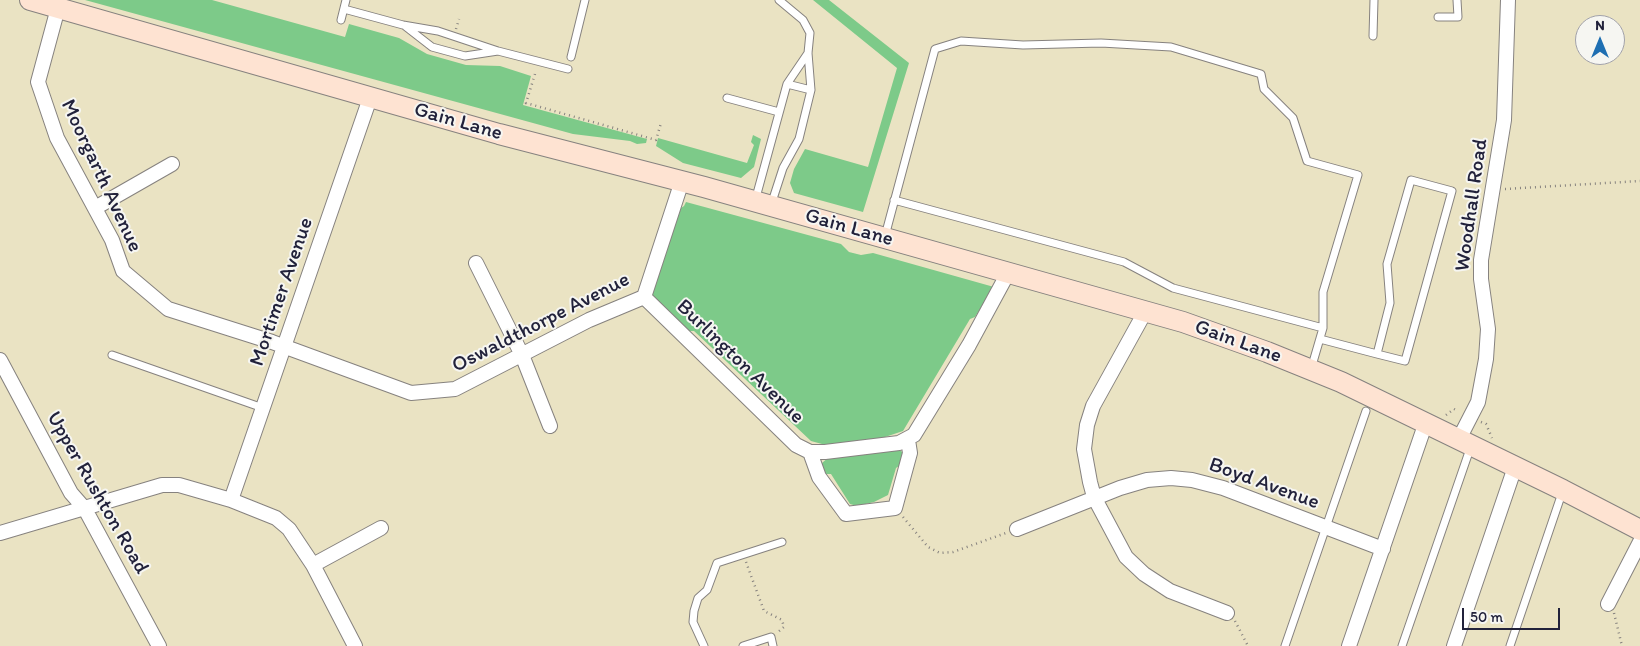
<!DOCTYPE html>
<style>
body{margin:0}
#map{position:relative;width:1640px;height:646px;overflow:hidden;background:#eae3c3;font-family:Itim,sans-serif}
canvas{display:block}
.north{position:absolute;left:1575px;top:15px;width:50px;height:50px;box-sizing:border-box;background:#f6f6f2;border:1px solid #a1a1a9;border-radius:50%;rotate:0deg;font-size:14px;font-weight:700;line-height:20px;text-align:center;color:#22223b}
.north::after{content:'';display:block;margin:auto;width:18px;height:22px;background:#1f6fb2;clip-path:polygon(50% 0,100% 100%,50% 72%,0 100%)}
.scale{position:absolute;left:1462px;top:608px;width:98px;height:22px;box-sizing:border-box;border:2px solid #22223b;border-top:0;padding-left:6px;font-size:15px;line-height:18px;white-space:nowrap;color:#22223b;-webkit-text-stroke:4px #f6f6f2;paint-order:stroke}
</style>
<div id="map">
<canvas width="1640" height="646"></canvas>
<div class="north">N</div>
<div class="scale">50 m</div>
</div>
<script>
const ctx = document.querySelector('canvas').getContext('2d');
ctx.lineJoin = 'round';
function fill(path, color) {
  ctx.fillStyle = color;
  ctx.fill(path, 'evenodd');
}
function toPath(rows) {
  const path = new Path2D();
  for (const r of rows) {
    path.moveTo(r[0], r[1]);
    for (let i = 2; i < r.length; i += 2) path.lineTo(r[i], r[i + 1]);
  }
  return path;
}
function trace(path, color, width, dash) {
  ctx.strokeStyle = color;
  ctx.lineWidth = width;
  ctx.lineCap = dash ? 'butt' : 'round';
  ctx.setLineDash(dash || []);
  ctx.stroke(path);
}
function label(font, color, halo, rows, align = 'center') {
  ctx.font = font + ' Itim,sans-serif';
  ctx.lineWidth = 4;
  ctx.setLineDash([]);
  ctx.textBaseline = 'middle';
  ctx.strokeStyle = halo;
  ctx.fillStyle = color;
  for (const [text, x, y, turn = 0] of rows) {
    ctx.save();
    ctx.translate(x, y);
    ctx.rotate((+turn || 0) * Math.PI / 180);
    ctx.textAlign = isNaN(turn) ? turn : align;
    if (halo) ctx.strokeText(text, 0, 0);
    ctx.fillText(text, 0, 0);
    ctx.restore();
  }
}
fill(toPath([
 [85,0,212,0,345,37,349,24,399,38,427,54,466,65,500,66,531,76,523,105,647,139,646,143,637,144,630,141,573,134],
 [813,0,829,0,909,63,863,212,794,193,790,183,794,169,805,149,868,167,897,68],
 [753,135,761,139,754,167,741,178,683,163,656,146,658,138,747,163,754,145,751,142],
 [686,202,841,244,849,252,861,255,873,253,994,287,975,317,970,319,903,431,873,441,833,447,811,441,694,331,688,331,656,302,651,293,681,208,684,206],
 [899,449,904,454,902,464,896,468,888,495,874,502,857,506,850,504,831,474,825,474,822,468,822,463,829,457]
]), '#7dca89');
const lane = toPath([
 [344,9,403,25,438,31,498,51,568,69],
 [1438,17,1458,17,1457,0],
 [341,20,346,0],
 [405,26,432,47,465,56,498,51],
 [1373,36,1374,0],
 [571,57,585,0],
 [787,84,811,90],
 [727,98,779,112],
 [894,200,1124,262,1173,288,1323,328],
 [755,201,787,84,808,53],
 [771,205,783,168,799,139,811,90,808,53,810,33,803,20,779,0],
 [885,236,935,49,961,41,1023,45,1101,43,1171,47,1261,74,1264,89,1293,118,1307,161,1358,175,1323,292,1323,328,1311,369],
 [1320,339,1377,354,1405,361,1452,191,1411,180,1387,264,1390,303,1377,354],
 [112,355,263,408],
 [704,646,693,622,694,611,698,598,707,590,717,563,782,542],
 [743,646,771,637,773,646],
 [1285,646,1366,411],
 [1402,646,1471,446],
 [1510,646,1562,493]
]);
const street = toPath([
 [58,8,38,82,57,138,112,240,123,271,168,309,272,342,411,393,455,389,589,320,644,297,682,181],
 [95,208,172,164],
 [476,263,522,355,550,426],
 [644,297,796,445,810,452,825,452,899,443,914,435,969,345,1008,273],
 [1145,312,1093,406,1087,425,1084,449,1090,482,1094,497,1126,557,1144,574,1170,591,1227,613],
 [0,360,71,493,85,509,159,646],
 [1459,439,1478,402,1486,359,1488,329,1481,279,1481,260,1504,120,1508,0],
 [810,452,819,477,846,514,895,508,910,453,908,440],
 [231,500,370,98],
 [1017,529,1120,488,1147,480,1171,478,1192,480,1223,488,1383,549],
 [0,533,162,485,179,485,231,500,276,518,289,529,313,565,355,646],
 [313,565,381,528],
 [1608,604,1640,542],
 [1349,646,1426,422],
 [1454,646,1515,467]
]);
const secondary = toPath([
 [30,0,499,134,704,187,1183,322,1267,352,1341,382,1563,490,1640,530]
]);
trace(lane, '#86827f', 9);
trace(street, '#86827f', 16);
trace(secondary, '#86827f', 22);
trace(toPath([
 [456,29,459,19],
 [535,74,526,103,656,140,661,123],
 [1505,189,1640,181],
 [1446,415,1454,409,1458,411],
 [1481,422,1486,424,1492,438],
 [903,517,928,547,940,553,953,552,1006,533],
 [746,562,764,611,782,620,784,627,778,632],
 [1614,613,1622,646],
 [1235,621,1248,646]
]), '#86827f', 2.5, [1, 4]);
trace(lane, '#fff', 7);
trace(street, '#fff', 14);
trace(secondary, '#fee3d2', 20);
label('21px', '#22223b', '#f6f6f2', [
 ["Gain Lane",458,122,16],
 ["Moorgarth Avenue",101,176,65],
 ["Woodhall Road",1472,205,-82],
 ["Gain Lane",849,228,16],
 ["Mortimer Avenue",282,292,-71],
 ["Oswaldthorpe Avenue",541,323,-27],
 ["Gain Lane",1238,342,20],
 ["Burlington Avenue",740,362,44],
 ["Boyd Avenue",1264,484,20],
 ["Upper Rushton Road",97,493,60]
]);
</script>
